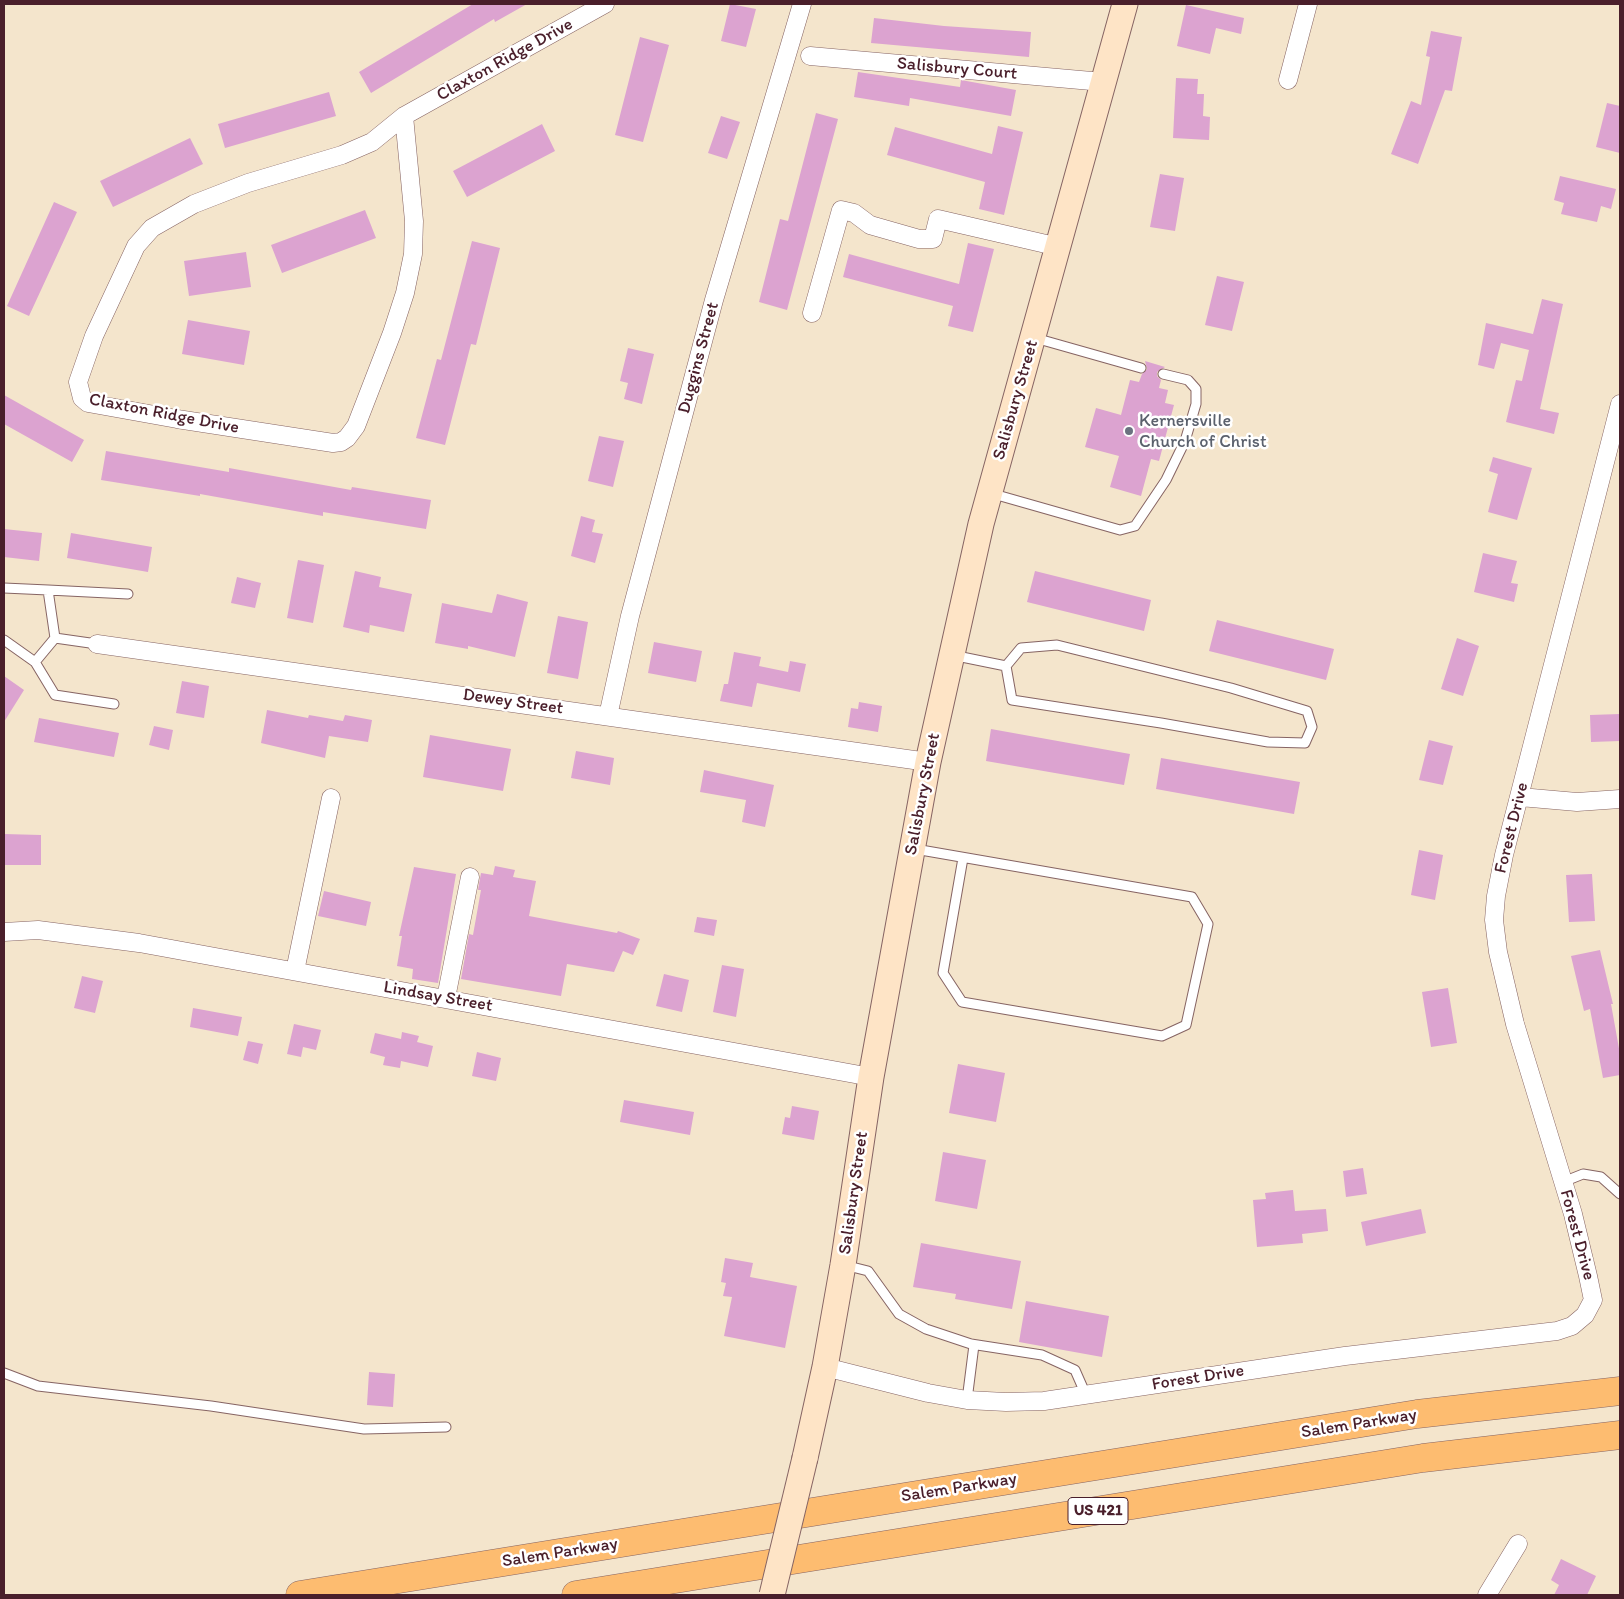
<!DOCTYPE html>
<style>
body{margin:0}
#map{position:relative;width:1624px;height:1599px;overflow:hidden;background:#f4e5cc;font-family:Itim,sans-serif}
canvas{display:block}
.frame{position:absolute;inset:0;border:5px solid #4a1f2b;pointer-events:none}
</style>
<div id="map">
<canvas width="1624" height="1599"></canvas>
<div class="frame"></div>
</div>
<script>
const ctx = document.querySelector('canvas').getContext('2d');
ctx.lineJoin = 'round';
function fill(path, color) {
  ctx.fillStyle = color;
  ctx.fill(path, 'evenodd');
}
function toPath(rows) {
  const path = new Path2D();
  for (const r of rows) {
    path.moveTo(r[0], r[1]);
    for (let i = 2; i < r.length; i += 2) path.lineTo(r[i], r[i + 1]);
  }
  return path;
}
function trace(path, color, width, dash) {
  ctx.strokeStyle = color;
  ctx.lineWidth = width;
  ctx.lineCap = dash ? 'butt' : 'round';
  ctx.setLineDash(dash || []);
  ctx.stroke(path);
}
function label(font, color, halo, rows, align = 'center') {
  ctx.font = font + ' Itim,sans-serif';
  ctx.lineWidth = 5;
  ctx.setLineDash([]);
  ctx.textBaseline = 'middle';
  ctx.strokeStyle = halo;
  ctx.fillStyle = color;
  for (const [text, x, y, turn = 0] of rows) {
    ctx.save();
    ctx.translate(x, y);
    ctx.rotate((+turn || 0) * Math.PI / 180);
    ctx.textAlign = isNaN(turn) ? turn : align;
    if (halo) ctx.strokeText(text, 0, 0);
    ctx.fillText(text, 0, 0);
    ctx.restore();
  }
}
fill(toPath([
 [473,4,527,4,495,22,494,19,371,93,359,72],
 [730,4,756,9,746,47,721,41],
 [1186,5,1244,18,1241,34,1216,28,1210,54,1177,46],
 [874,18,944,26,1031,32,1029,57,871,43],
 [1431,31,1462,37,1452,91,1445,90,1418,164,1391,154,1411,101,1421,105,1430,57,1426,56],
 [640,37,669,45,643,142,615,135],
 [858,72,960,87,961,80,1016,90,1011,116,910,98,909,106,854,97],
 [1176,78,1198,79,1197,94,1204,94,1203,116,1210,117,1209,140,1173,138],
 [329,92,336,116,225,148,218,124],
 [1607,103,1620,106,1620,153,1596,147],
 [816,113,838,119,787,310,759,302,780,219,788,221],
 [721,116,740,122,727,159,708,153],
 [542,124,555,151,467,197,453,171],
 [998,126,1023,132,1004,215,979,209,985,182,887,155,895,127,992,154],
 [190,138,203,164,113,207,100,181],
 [1160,174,1184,178,1175,231,1150,227],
 [1560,176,1616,189,1611,209,1601,206,1597,222,1561,214,1564,203,1554,200],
 [54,202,77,212,29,316,7,306],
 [365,210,376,238,282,273,271,245],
 [472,241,500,248,476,345,471,344,445,445,416,438,437,359,441,360],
 [968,243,994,249,973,332,948,326,953,306,843,277,849,254,959,284],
 [246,252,251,287,189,296,184,261],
 [1217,276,1244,282,1232,331,1205,325],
 [1542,299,1563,304,1540,409,1559,413,1554,434,1506,422,1516,380,1522,381,1529,350,1501,343,1494,369,1478,365,1486,323,1533,334],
 [188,320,250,331,244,365,182,354],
 [628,348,654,354,642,404,624,399,628,383,620,381],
 [1145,361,1165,367,1157,372,1157,376,1161,380,1159,388,1168,390,1165,403,1174,405,1159,461,1151,459,1141,496,1110,487,1119,456,1085,447,1096,408,1121,415,1130,380,1139,382,1142,374,1147,369],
 [4,395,84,440,72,462,4,424],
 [599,436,624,441,613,487,588,481],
 [106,451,229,472,229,468,351,490,352,487,431,500,426,529,323,512,323,516,200,494,200,496,101,480],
 [1493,457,1532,468,1517,520,1488,512,1498,474,1489,471],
 [581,516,595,520,592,532,603,534,595,563,571,556],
 [4,529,42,533,39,561,4,557],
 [71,533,152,547,148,572,67,558],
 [1483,553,1517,561,1511,583,1518,584,1514,602,1474,592],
 [298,560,324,565,313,623,287,618],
 [355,571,381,577,379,587,412,594,404,632,370,625,369,633,343,627],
 [1035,571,1151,600,1144,631,1027,602],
 [237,577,261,583,255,608,231,603],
 [497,594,528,602,515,657,468,646,468,649,435,643,442,603,492,613],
 [558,616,588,622,578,679,547,673],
 [1217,620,1334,649,1326,680,1209,651],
 [1457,638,1479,646,1463,696,1441,689],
 [654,642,702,651,696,682,648,673],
 [734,652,761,657,759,666,788,672,790,661,806,664,800,692,757,683,752,707,720,701,724,684,728,684],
 [4,676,24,690,4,722],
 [182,681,209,686,204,718,176,713],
 [859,702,882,706,878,732,848,727,851,708,858,709],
 [267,710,308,718,309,715,343,721,345,715,372,720,368,742,329,736,325,758,261,743],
 [1620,714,1620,741,1591,742,1590,715],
 [39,718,119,733,114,757,34,742],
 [154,726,173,730,169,750,149,745],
 [991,729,1130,754,1124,785,986,761],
 [430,735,511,749,503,791,423,777],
 [1429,740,1453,746,1443,785,1419,780],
 [576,751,614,758,610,785,571,778],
 [1161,758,1300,782,1294,814,1156,789],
 [704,770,774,785,765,827,742,822,746,800,700,792],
 [4,834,41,835,41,865,4,865],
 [1419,850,1443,855,1435,900,1411,895],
 [495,866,515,870,513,877,536,881,529,916,617,933,618,931,640,939,633,955,623,951,614,972,567,964,561,996,461,979,469,934,473,935,481,890,478,890,481,873,493,875],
 [414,867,456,874,438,983,412,979,413,969,397,966,402,936,399,936],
 [1592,874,1595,921,1569,922,1566,875],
 [324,891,371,902,366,926,318,916],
 [697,917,717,920,714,936,694,932],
 [1600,950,1613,1004,1611,1004,1620,1054,1620,1075,1603,1078,1590,1009,1584,1011,1571,956],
 [722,965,744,969,736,1017,713,1012],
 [664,974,689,980,682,1012,656,1006],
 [82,976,103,981,95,1013,74,1008],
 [1448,988,1457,1043,1431,1047,1422,992],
 [193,1008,242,1017,238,1036,190,1027],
 [294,1024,321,1030,316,1050,303,1047,301,1057,287,1054],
 [402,1032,419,1036,417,1042,433,1046,428,1067,401,1061,400,1068,383,1065,385,1057,370,1053,375,1033,401,1039],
 [248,1041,263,1044,258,1064,243,1060],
 [477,1052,501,1058,496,1081,472,1076],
 [958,1064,1005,1073,996,1122,949,1113],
 [624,1100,694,1112,690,1135,620,1122],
 [792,1106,819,1111,814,1140,782,1134,785,1117,790,1118],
 [943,1152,986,1160,977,1209,935,1201],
 [1363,1168,1367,1194,1346,1197,1343,1171],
 [1293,1190,1295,1211,1326,1209,1328,1231,1302,1234,1303,1243,1257,1247,1253,1200,1266,1199,1265,1193],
 [1421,1209,1426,1233,1366,1246,1361,1222],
 [921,1243,1021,1261,1012,1309,955,1299,956,1294,913,1287],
 [725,1258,753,1263,750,1277,797,1286,785,1348,724,1336,732,1297,723,1296,726,1283,721,1282],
 [1026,1301,1109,1316,1102,1357,1019,1342],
 [369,1372,395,1374,393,1407,367,1405],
 [1561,1559,1596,1576,1587,1595,1554,1595,1559,1585,1551,1580]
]), '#dca3d0');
const lane = toPath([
 [1035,338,1141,368],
 [990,493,1120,530,1135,526,1166,480,1185,441,1196,404,1196,389,1188,380,1163,374],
 [4,588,48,590],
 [55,638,48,590,128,594],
 [4,640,35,662],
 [97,644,55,638,35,662,55,695,114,704],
 [952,655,1006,666,1021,648,1057,645,1231,688,1307,711,1312,727,1305,743,1268,742,1161,723,1012,700,1006,666],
 [915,849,1192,897,1208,924,1186,1025,1162,1036,962,1002,943,973,963,858],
 [1563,1182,1583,1174,1601,1177,1620,1194],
 [844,1265,868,1271,899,1314,926,1329,971,1344,1042,1355,1075,1370,1086,1395],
 [4,1373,38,1386,211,1406,364,1429,446,1427],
 [967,1400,974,1345]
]);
const street = toPath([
 [810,56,1103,82],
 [1288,80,1308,4],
 [404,116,414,221,413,254,405,293,392,333,356,426,347,438,341,442,333,443,177,419,88,403,82,398,78,382,94,336,136,246,152,228,194,204,248,183,342,155,372,142,404,116],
 [404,116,605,4],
 [812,313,841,210,854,213,870,225,919,239,933,239,938,219,1059,247],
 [97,644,928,762],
 [608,716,630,616,714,300,802,4],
 [1520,797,1577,802,1620,799],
 [4,932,38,930,139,943,871,1077],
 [295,971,331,798],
 [446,998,470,877],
 [825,1367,928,1393,967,1400,1006,1402,1044,1401,1345,1356,1557,1331,1572,1326,1585,1315,1593,1300,1588,1276,1573,1214,1515,1024,1498,952,1494,920,1496,896,1504,855,1620,404],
 [1487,1595,1518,1544]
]);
const secondary = toPath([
 [805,1458,825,1367,843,1265,871,1077,928,762,981,524,1125,4]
]);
const highway = toPath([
 [300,1595,1417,1414,1620,1391],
 [576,1595,1423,1458,1620,1435]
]);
trace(lane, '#866463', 11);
trace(street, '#866463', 19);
trace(secondary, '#866463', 27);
trace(highway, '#866463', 29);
trace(lane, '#fff', 9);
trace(street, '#fff', 18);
trace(secondary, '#fee4c6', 25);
trace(highway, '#fdbc70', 28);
const secondaryBridge = toPath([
 [772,1595,805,1458]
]);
trace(secondaryBridge, '#866463', 27, []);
trace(secondaryBridge, '#fee4c6', 25);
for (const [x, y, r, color] of [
 [1129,431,5,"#6b7280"]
]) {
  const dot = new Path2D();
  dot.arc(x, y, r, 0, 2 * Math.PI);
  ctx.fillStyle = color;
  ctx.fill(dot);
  trace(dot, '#fff', 2);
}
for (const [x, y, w] of [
 [1098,1511,60]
]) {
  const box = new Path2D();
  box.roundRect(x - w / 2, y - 13.5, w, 27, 4);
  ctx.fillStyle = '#fff';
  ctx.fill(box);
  trace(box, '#4a1f2b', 1);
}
label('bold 16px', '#4a1f2b', null, [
 ["US 421",1098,1511]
]);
label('18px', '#4a1f2b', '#fff', [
 ["Claxton Ridge Drive",505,60,-29],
 ["Salisbury Court",957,69,5],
 ["Duggins Street",699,358,-75],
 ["Salisbury Street",1016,400,-74],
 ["Claxton Ridge Drive",164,414,11],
 ["Dewey Street",513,702,8],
 ["Salisbury Street",923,794,-79],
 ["Forest Drive",1512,828,-76],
 ["Lindsay Street",438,997,10],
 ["Salisbury Street",854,1193,-82],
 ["Forest Drive",1577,1235,75],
 ["Forest Drive",1198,1378,-9],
 ["Salem Parkway",1359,1424,-9],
 ["Salem Parkway",959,1488,-9],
 ["Salem Parkway",560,1553,-9]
]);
label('18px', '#5b616d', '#fff', [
 ["Kernersville",1139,421],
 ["Church of Christ",1139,442]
], 'left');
</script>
